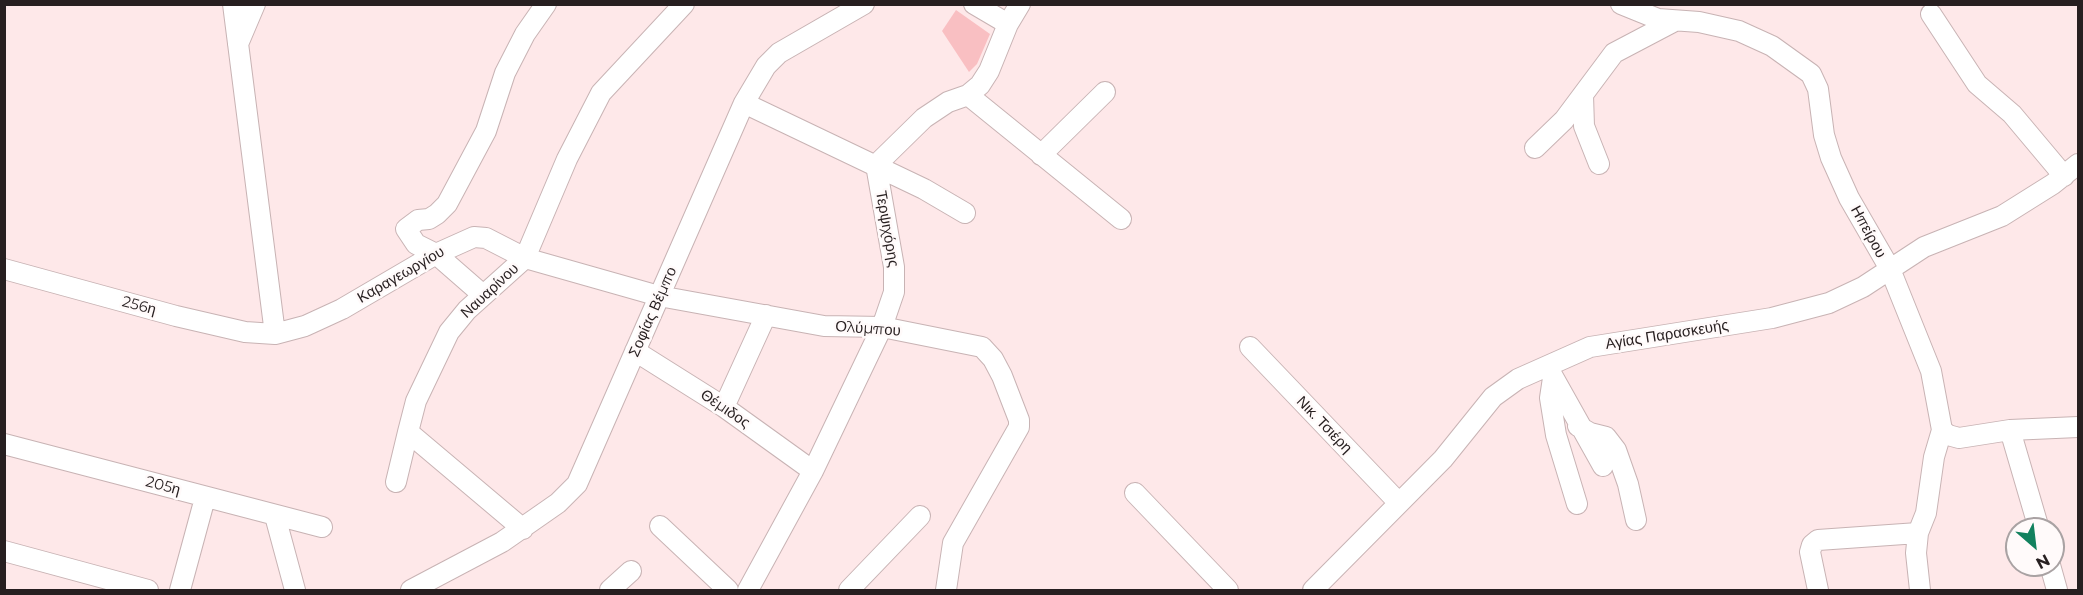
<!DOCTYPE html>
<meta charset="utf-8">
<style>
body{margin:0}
#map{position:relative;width:2083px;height:595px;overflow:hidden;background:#fee8e9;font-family:Montserrat,sans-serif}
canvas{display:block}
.frame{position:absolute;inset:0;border:6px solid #271f20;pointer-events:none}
.north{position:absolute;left:2005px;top:517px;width:60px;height:60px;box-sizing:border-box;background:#fffafa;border:2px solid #a9a2a3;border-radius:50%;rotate:152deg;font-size:16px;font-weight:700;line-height:24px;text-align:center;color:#271f20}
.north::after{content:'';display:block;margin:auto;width:21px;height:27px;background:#12815e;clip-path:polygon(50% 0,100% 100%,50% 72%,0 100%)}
</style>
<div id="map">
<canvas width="2083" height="595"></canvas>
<div class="frame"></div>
<div class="north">N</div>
</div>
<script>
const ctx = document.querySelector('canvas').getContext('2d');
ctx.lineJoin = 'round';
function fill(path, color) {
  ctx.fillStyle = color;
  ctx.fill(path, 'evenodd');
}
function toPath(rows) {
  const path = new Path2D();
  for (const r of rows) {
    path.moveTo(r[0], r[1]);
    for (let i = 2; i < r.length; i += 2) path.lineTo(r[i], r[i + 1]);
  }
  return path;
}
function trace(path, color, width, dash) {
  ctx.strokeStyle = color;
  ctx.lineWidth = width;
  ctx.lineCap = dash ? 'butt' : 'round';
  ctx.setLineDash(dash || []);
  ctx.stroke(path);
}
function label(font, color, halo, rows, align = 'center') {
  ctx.font = font + ' Montserrat,sans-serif';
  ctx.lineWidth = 5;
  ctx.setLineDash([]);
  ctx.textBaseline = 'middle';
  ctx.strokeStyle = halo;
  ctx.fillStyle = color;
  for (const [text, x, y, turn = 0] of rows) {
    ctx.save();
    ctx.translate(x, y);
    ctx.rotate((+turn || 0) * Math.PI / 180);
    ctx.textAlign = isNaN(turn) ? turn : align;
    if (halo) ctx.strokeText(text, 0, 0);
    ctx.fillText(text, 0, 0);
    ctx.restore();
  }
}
fill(toPath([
 [956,10,990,34,977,64,969,72,942,31]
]), '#f9bfc2');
const minor = toPath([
 [233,4,275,334],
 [974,4,1008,24],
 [1621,4,1658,19,1699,22,1739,31,1772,46,1811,74,1818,89,1824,135,1831,158,1849,198,1890,269,1931,371,1942,430,1934,457,1926,513,1918,533,1916,553,1920,590],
 [1931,14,1977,84,2012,114,2064,176],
 [238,44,255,4],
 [968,95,1121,219],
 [1583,95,1584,126,1599,164],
 [744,103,924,189,965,213],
 [1535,148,1564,120,1614,53,1673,22],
 [1041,155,1105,92],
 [4,269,176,316,245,332,275,334,305,326,342,309,436,254,474,237,486,238,525,258,659,296,824,326,882,327,982,347,993,359,1002,376,1019,420,1019,427,953,543,946,590],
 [483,295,436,254,416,244,406,229,418,220,429,219,437,214,447,204,486,131,505,73,525,34,546,4],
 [1250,347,1399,503],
 [635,351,724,407,813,471],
 [1552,375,1603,466],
 [1553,378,1550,398,1556,435,1577,504],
 [724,407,766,315],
 [1578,426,1590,433,1606,437,1616,450,1628,484,1636,520],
 [1942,430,1948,435,1959,438,2010,430,2078,427],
 [2010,430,2039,529],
 [4,444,322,527],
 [396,482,408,432],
 [1135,493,1228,590],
 [275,516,295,590],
 [660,526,728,590],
 [523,529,408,432,416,401,449,332,467,310,525,258,567,159,601,93,684,4],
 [4,551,148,590],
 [2050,565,2057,590],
 [180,590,205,498],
 [411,590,502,542,558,503,577,484,744,103,766,66,779,53,864,4],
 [610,590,631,571],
 [748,590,813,471,882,327,894,292,894,267,876,165,924,118,948,102,968,95,980,85,989,71,1008,24,1020,4],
 [849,590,920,516],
 [1313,590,1443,459,1493,397,1518,379,1590,347,1772,318,1829,303,1863,287,1924,247,2002,216,2053,184,2078,164],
 [1818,590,1810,552,1812,545,1818,540,1918,533]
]);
trace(minor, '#c8b3b4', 22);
trace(minor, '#fff', 20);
label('15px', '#271f20', '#fffafa', [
 ["Τερψιχόρης",887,229,80],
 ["Ηπείρου",1868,232,61],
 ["Καραγεωργίου",401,275,-30],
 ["Ναυαρίνου",490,291,-43],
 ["256η",139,306,15],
 ["Σοφίας Βέμπο",653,312,-66],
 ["Ολύμπου",868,329,4],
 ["Αγίας Παρασκευής",1667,335,-9],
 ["Θέμιδος",725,409,34],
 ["Νικ. Τσιέρη",1324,425,46],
 ["205η",163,486,15]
]);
</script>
